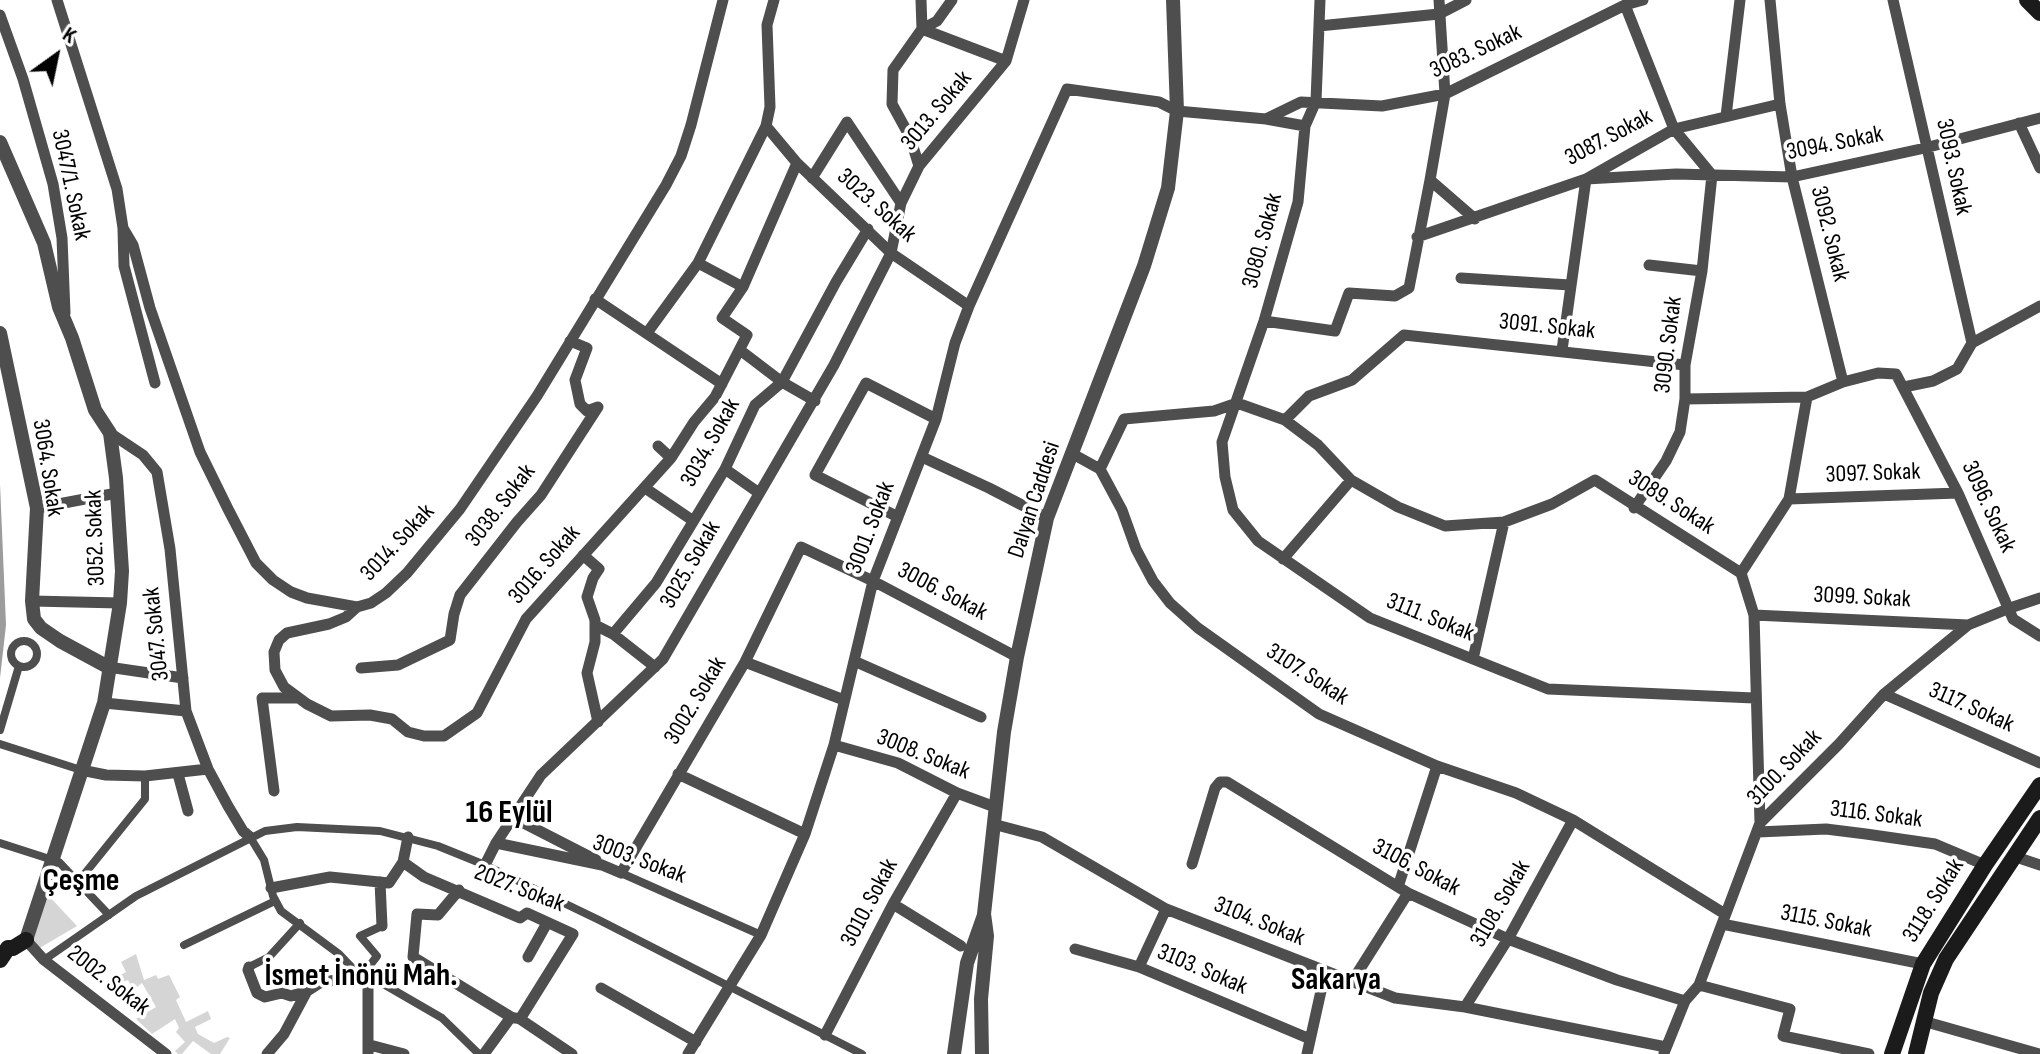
<!DOCTYPE html>
<meta charset="utf-8">
<style>
body{margin:0}
#map{position:relative;width:2040px;height:1054px;overflow:hidden;background:#fff;font-family:"Sofia Sans Condensed",sans-serif}
canvas{display:block}
.north{position:absolute;left:16px;top:16px;width:80px;height:80px;-webkit-text-stroke:6px #fff;paint-order:stroke;rotate:33deg;font-size:22px;font-weight:700;line-height:32px;text-align:center;color:#000}
.north::after{content:'';display:block;margin:auto;width:28px;height:36px;background:#000;clip-path:polygon(50% 0,100% 100%,50% 72%,0 100%)}
</style>
<div id="map">
<canvas width="2040" height="1054"></canvas>
<div class="north">K</div>
</div>
<script>
const ctx = document.querySelector('canvas').getContext('2d');
ctx.lineJoin = 'round';
function fill(path, color) {
  ctx.fillStyle = color;
  ctx.fill(path, 'evenodd');
}
function toPath(rows) {
  const path = new Path2D();
  for (const r of rows) {
    if (r.length === 3) {
      path.moveTo(r[0] + r[2], r[1]);
      path.arc(r[0], r[1], r[2], 0, 2 * Math.PI);
      continue;
    }
    path.moveTo(r[0], r[1]);
    for (let i = 2; i < r.length; i += 2) path.lineTo(r[i], r[i + 1]);
  }
  return path;
}
function trace(path, color, width, dash) {
  ctx.strokeStyle = color;
  ctx.lineWidth = width;
  ctx.lineCap = dash ? 'butt' : 'round';
  ctx.setLineDash(dash || []);
  ctx.stroke(path);
}
function label(font, color, halo, rows, align = 'center') {
  ctx.font = font + ' "Sofia Sans Condensed",sans-serif';
  ctx.lineWidth = 7;
  ctx.setLineDash([]);
  ctx.textBaseline = 'middle';
  ctx.strokeStyle = halo;
  ctx.fillStyle = color;
  for (const [text, x, y, turn = 0] of rows) {
    ctx.save();
    ctx.translate(x, y);
    ctx.rotate((+turn || 0) * Math.PI / 180);
    ctx.textAlign = isNaN(turn) ? turn : align;
    if (halo) ctx.strokeText(text, 0, 0);
    ctx.fillText(text, 0, 0);
    ctx.restore();
  }
}
fill(toPath([
 [48,895,77,926,38,949,32,943],
 [136,954,144,980,156,975,158,979,169,975,180,997,176,1000,186,1022,208,1011,211,1019,195,1027,198,1034,214,1043,227,1037,230,1038,220,1054,211,1054,193,1041,182,1054,178,1054,175,1051,185,1042,176,1032,179,1028,175,1019,152,1034,136,1019,156,1007,142,983,133,990,128,980,120,983,117,977,126,972,121,962]
]), '#d5d5d5');
fill(toPath([
 [0,484,6,625,0,678]
]), '#9c9c9c');
trace(toPath([
 [24,654,13],
 [0,730,19,666],
 [0,744,81,770],
 [250,837,264,860,273,896,281,911,339,954,361,977,385,985,442,1018,479,1054],
 [0,843,59,862,109,915],
 [621,873,761,935],
 [78,882,145,799,145,776],
 [184,945,275,901],
 [44,960,136,896,265,831,297,827,380,831,438,846,485,865,599,920,862,1054],
 [249,967,269,957,300,923],
 [361,977,377,956,360,936,382,926]
]), '#4e4e4e', 8);
trace(toPath([
 [57,0,117,189,123,228,133,245,150,308,200,452,228,509,256,563,273,580,291,592,307,598,357,607,371,603,386,593,407,573,460,509,537,396,666,185,681,156,691,125,723,0],
 [1770,0,1780,104,1792,177,1843,382],
 [1893,0,1972,343],
 [1625,5,1674,129,1712,175],
 [0,15,23,79,53,184,62,238,65,313],
 [1319,26,1439,14,1466,0],
 [922,29,1006,61],
 [922,29,937,21,952,0],
 [1726,116,1740,0],
 [1266,119,1305,126,1298,202,1264,321,1222,442,1225,477,1233,510,1258,541,1370,618,1548,689,1754,698],
 [2019,123,2040,168],
 [766,126,797,163,891,253,969,306],
 [1305,126,1316,101,1320,0],
 [919,166,910,137,892,104,893,70,922,29,921,0],
 [812,178,847,122,901,203],
 [1586,179,1676,174,1792,177,1925,148,2040,118],
 [1430,180,1445,94,1439,0],
 [123,229,124,266,155,383],
 [1417,237,1586,179,1674,129,1780,104],
 [698,263,743,287],
 [1649,265,1702,271],
 [1461,278,1570,285],
 [595,299,722,384],
 [1264,321,1335,331,1349,293,1395,296,1409,288,1430,180,1475,219],
 [647,333,698,263,766,126,770,107,767,25,774,0],
 [740,350,782,382,815,401],
 [1562,350,1586,179],
 [1904,387,1933,381,1957,369,1972,343,2040,306],
 [1685,399,1807,397,1843,382,1878,373,1896,374,1958,493,2013,619,2040,636],
 [1285,420,1309,396,1352,380,1404,335,1685,365],
 [110,433,143,455,157,472,170,549,186,711,208,769,228,806,243,831,250,837],
 [658,446,671,458],
 [1071,453,1100,469],
 [922,457,989,488,1047,518],
 [725,469,759,493],
 [1100,469,1124,419,1214,411,1237,403,1285,420,1318,445,1351,480,1398,507,1445,526,1504,522,1552,504,1595,480,1741,573,1754,615,1760,823],
 [1100,469,1122,510,1136,549,1153,581,1170,603,1198,628,1319,714,1437,766,1516,793,1573,820,1725,914],
 [645,488,692,520],
 [1789,499,1958,493],
 [37,508,117,493],
 [1634,508,1666,461,1680,432,1685,399,1685,365,1702,271,1712,175],
 [898,517,815,475,866,383,936,419],
 [583,555,599,569,593,578,587,597,595,620,595,642,587,673,598,722],
 [1283,559,1351,480],
 [1741,573,1789,499,1807,397],
 [32,601,120,603],
 [357,607,346,617,329,624,287,633,279,640,274,652,275,670,284,687,307,704,331,716,370,715,392,719,408,732,424,736,444,736,477,713,526,619,671,458,694,422,715,397,747,335,722,318,743,287,797,163],
 [1754,615,1968,625],
 [595,625,613,634,655,667],
 [613,634,656,583,725,469,755,405,782,382,836,282,868,229],
 [1473,659,1504,522],
 [854,661,981,717],
 [745,662,844,700],
 [108,667,183,678],
 [361,668,398,665,450,640,454,614,460,595,517,522,541,495,598,407,587,411,580,404,575,380,587,348,570,341],
 [1884,694,2040,763],
 [104,703,186,711],
 [834,745,898,763,957,793,995,807],
 [81,770,106,775,145,776,208,769],
 [178,774,188,811],
 [678,774,805,834],
 [274,791,262,698,299,698],
 [514,818,596,860],
 [993,824,1042,837,1166,909,1395,998,1465,1007,1666,1047],
 [1758,832,1826,829,1866,834,1935,844,1985,865],
 [496,843,602,865,621,873,745,662,801,547,873,581,1017,657],
 [2013,856,2040,865],
 [403,862,424,877,520,918,527,913,573,934,520,1019],
 [1192,864,1215,788,1220,782,1227,782,1408,893,1508,939,1617,980,1685,1001],
 [485,865,496,843,541,775,663,659,834,365,891,253,901,203,919,166,1006,61,1024,0],
 [380,882,382,926],
 [1398,887,1437,766],
 [271,888,330,877,389,883,403,862,408,837],
 [459,890,438,915,417,914,413,957,511,1017,520,1019,572,1054],
 [893,904,961,946],
 [1722,924,1923,964],
 [26,940,44,960,166,1054],
 [1075,949,1139,967,1310,1039],
 [528,957,547,923],
 [249,967,248,970,257,993,265,997,282,993,291,996,307,991],
 [1139,967,1166,909],
 [368,979,368,1054],
 [1351,983,1408,893],
 [1699,985,1790,1009,1783,1036,1869,1054],
 [601,988,696,1042],
 [1465,1007,1508,939,1573,820],
 [1923,1021,2039,1054],
 [825,1035,893,904,957,793],
 [370,1045,404,1054],
 [1664,1053,1685,1001,1699,985,1760,823,1839,744,1884,694,1968,625,2010,608,2040,598],
 [267,1054,284,1034,307,991,321,982,361,977],
 [484,1054,511,1017],
 [688,1054,761,935,805,834,834,745,873,581,936,419,955,343,969,306,1067,89,1159,102,1177,111,1266,119,1301,102,1382,106,1445,94,1625,5,1643,0],
 [1307,1054,1325,973]
]), '#4e4e4e', 11);
trace(toPath([
 [0,142,44,243,59,307,72,338,95,410,110,433,116,478,122,571,120,603,104,703,26,940],
 [0,333,37,508,32,601,34,619,41,628,60,641,108,667],
 [954,1054,967,963,984,915],
 [982,1054,981,999,987,936,984,914,1004,732,1017,657,1047,518,1144,266,1168,188,1177,111,1173,0]
]), '#4e4e4e', 14);
trace(toPath([
 [2027,0,2040,13],
 [0,960,8,948,13,948,26,940],
 [1892,1054,1923,964,1985,865,2040,785],
 [1916,1054,1931,993,1946,959,2040,818]
]), '#1b1b1b', 16);
label('24px', '#000', '#fff', [
 ["3083. Sokak",1476,52,-25],
 ["3013. Sokak",937,111,-50],
 ["3087. Sokak",1609,138,-28],
 ["3094. Sokak",1835,144,-11],
 ["3093. Sokak",1953,167,78],
 ["3047/1. Sokak",70,185,78],
 ["3023. Sokak",876,206,42],
 ["3092. Sokak",1829,234,76],
 ["3080. Sokak",1263,241,-75],
 ["3091. Sokak",1547,327,6],
 ["3090. Sokak",1669,345,-83],
 ["3034. Sokak",711,443,-61],
 ["3064. Sokak",47,468,81],
 ["3097. Sokak",1873,474,-2],
 ["Dalyan Caddesi",1035,500,-72],
 ["3089. Sokak",1671,503,33],
 ["3038. Sokak",501,506,-52],
 ["3096. Sokak",1988,507,65],
 ["3001. Sokak",871,528,-69],
 ["3052. Sokak",96,538,-92],
 ["3014. Sokak",398,543,-47],
 ["3016. Sokak",545,565,-49],
 ["3025. Sokak",691,565,-60],
 ["3006. Sokak",942,592,28],
 ["3099. Sokak",1862,598,3],
 ["3111. Sokak",1430,618,22],
 ["3047. Sokak",157,634,-96],
 ["3107. Sokak",1307,675,33],
 ["3002. Sokak",696,701,-59],
 ["3117. Sokak",1971,708,24],
 ["3008. Sokak",923,755,22],
 ["3100. Sokak",1785,768,-46],
 ["3116. Sokak",1876,815,7],
 ["3003. Sokak",639,860,21],
 ["3106. Sokak",1416,868,28],
 ["2027. Sokak",519,889,21],
 ["3118. Sokak",1934,901,-58],
 ["3010. Sokak",870,903,-62],
 ["3108. Sokak",1501,904,-60],
 ["3104. Sokak",1259,922,22],
 ["3115. Sokak",1826,922,11],
 ["3103. Sokak",1202,970,23],
 ["2002. Sokak",108,981,38]
]);
label('bold 32px', '#000', '#fff', [
 ["16 Eylül",509,814],
 ["Çeşme",81,882],
 ["İsmet İnönü Mah.",361,977],
 ["Sakarya",1336,981]
]);
</script>
